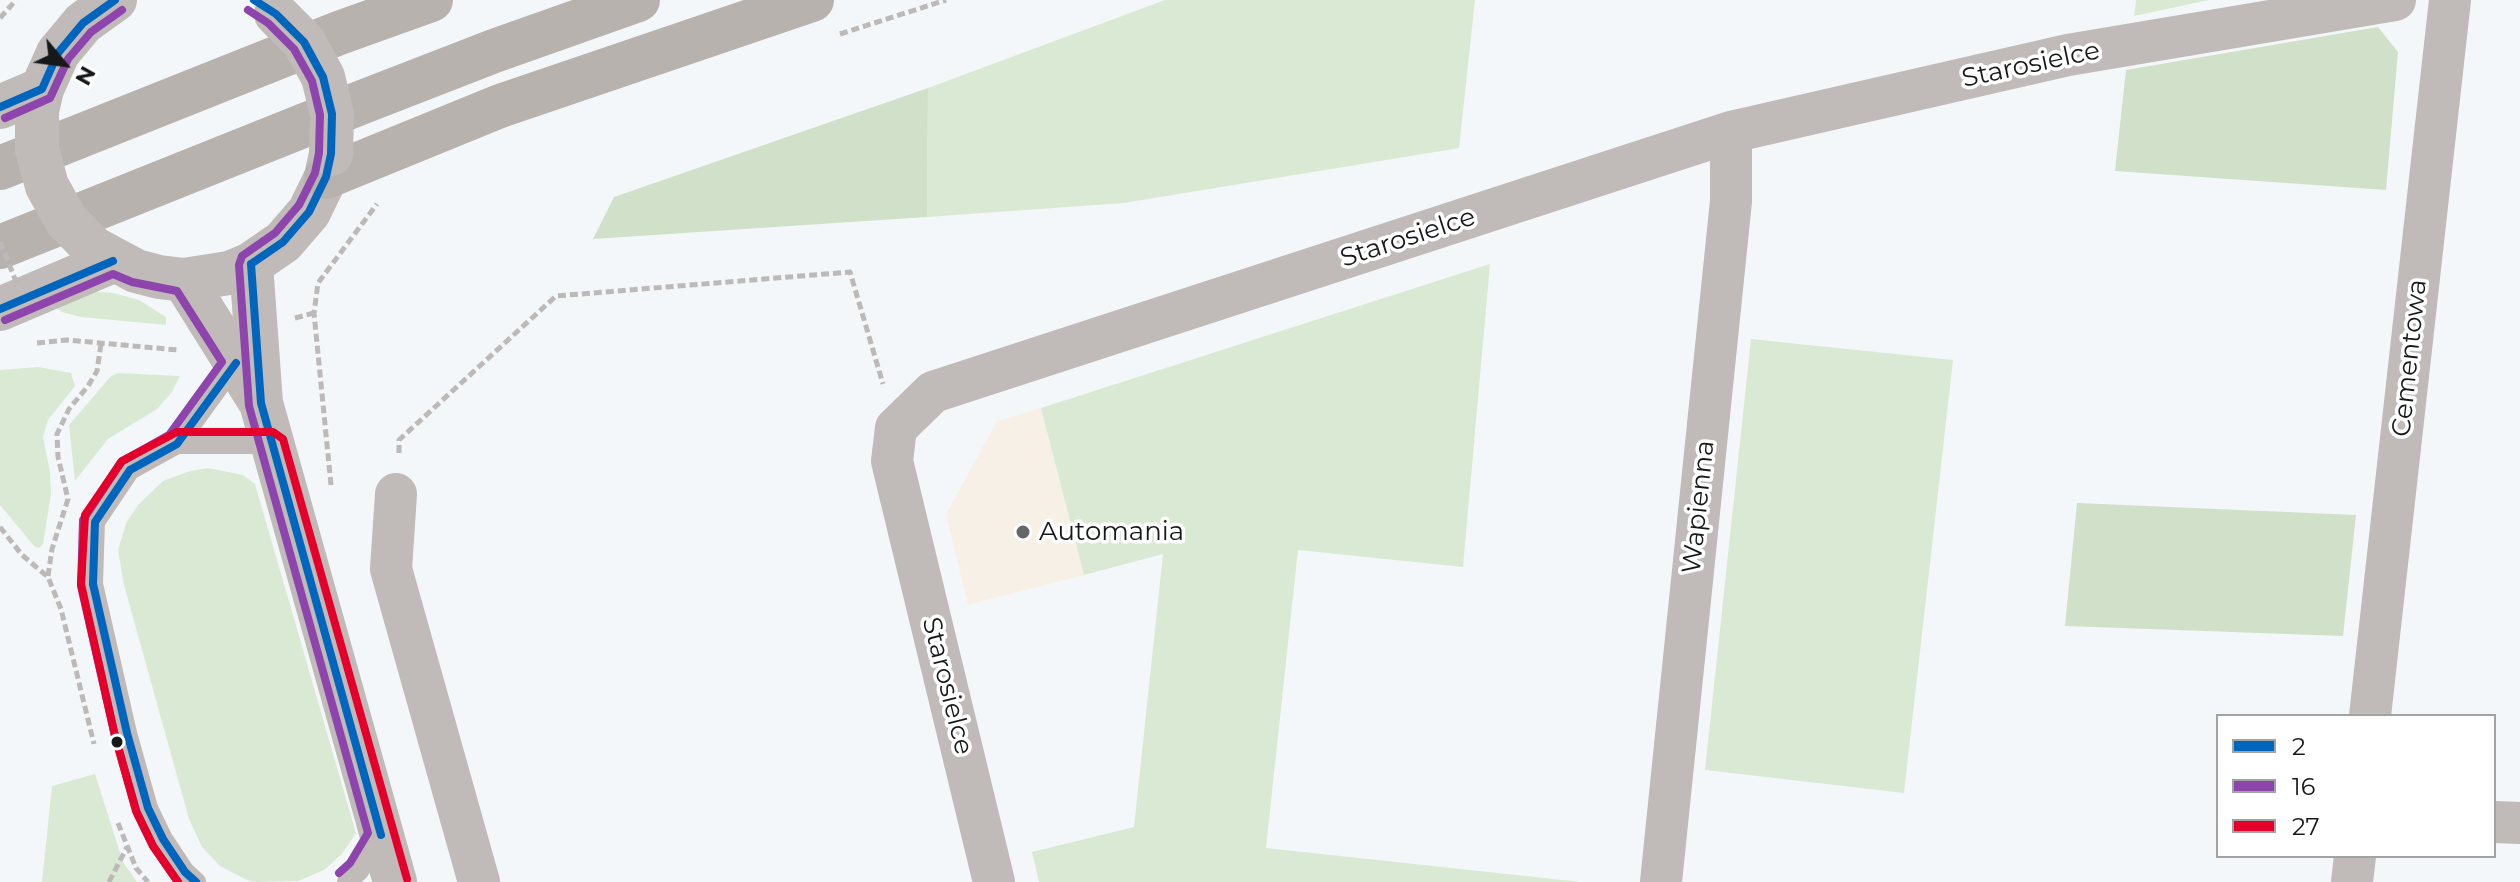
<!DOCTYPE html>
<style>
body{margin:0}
#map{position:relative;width:2520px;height:882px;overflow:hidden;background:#f4f7f9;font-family:Montserrat,sans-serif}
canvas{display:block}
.legend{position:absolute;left:2216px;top:714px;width:280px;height:144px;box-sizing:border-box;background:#fff;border:2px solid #a2a3a3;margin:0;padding:10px 14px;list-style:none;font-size:24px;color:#16181a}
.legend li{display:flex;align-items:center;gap:16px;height:40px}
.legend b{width:40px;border:2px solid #a2a3a3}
.north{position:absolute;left:24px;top:24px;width:80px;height:80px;-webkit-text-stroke:6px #fff;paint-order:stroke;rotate:119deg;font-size:22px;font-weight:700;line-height:32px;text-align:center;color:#16181a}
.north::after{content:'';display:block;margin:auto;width:28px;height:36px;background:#16181a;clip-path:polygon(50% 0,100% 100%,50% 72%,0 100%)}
</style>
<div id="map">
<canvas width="2520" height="882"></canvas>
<ul class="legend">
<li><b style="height:10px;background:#0065bd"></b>2</li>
<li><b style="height:10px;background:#8e44ad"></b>16</li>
<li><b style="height:10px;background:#e4002b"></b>27</li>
</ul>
<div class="north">N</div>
</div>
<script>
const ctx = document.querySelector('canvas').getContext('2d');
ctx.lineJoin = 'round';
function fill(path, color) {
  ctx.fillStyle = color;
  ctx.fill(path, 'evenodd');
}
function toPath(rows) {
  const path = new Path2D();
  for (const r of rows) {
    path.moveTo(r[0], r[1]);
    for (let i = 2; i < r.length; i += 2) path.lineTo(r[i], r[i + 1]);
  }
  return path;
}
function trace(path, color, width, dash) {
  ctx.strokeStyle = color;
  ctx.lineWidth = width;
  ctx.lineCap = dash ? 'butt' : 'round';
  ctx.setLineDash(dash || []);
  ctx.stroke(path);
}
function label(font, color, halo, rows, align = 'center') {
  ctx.font = font + ' Montserrat,sans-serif';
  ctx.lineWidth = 7;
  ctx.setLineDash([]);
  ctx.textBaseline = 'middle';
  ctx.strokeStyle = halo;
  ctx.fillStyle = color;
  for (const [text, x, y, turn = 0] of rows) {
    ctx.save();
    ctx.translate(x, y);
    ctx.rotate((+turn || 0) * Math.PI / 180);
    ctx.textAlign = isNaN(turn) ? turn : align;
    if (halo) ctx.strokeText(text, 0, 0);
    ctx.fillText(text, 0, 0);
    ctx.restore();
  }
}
fill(toPath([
 [1041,408,1084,575,968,605,946,514,997,421]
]), '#f7f0e6');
fill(toPath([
 [1165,0,1475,0,1459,148,1124,203,927,217,928,88],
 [2136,0,2209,0,2134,16],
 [1490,264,1463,567,1298,550,1266,848,1581,882,1039,882,1032,852,1134,827,1163,554,1084,575,1041,408],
 [88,291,113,293,139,300,166,317,166,325,81,317,62,312,56,307],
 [1751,339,1953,360,1904,793,1705,770],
 [38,367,71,373,75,386,48,420,43,437,50,472,51,494,43,544,39,548,35,547,0,505,0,370],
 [118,373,180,376,172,392,157,409,108,439,75,481,69,425,111,376],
 [208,468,243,475,255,484,356,833,342,854,324,870,298,881,253,882,245,879,220,866,202,847,189,819,124,585,118,550,127,521,139,504,163,481,190,471],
 [95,774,123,862,137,882,42,882,52,786]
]), '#dae9d3');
fill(toPath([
 [2378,27,2398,52,2386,190,2115,171,2126,70],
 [928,88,927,217,593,239,614,197],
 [2077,503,2356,515,2343,636,2065,626]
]), '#d1e0c9');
trace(toPath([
 [0,18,16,0],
 [840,34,946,0],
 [295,318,314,313],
 [37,343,67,340,178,350],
 [399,453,399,440,556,296,850,272,883,384],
 [331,485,314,313,318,283,377,204],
 [0,527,22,555,48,577,61,609,94,744],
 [48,576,52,549,68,499,58,457,57,434,69,409,88,386,97,371,101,344],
 [118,823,136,868,148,882],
 [109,882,127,847]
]), '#bcb9b8', 5, [8, 4]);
trace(toPath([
 [177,444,272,444],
 [196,882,185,872,163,839,148,808,127,733,93,584,95,522,130,470,177,444,236,363],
 [347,882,359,871,379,837]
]), '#c0bab8', 20);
trace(toPath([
 [396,494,391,569,479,882],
 [2370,716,2450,0],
 [2494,822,2520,823],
 [994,882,892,461,896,428,933,392,1731,132,2068,55,2395,0],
 [1661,882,1731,201,1731,132],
 [2352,882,2355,856]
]), '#c0bab8', 42);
trace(toPath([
 [0,107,42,89],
 [37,111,42,89,58,53,83,23,115,0],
 [93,248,136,271,159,277,184,280,229,273,251,264,283,242,309,212,326,177,331,154],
 [251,264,261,403,395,882],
 [184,280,259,400],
 [0,309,113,261]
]), '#c0bab8', 44);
trace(toPath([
 [0,168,339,33,431,0],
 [326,177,500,106,812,0],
 [0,247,360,103,494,51,638,0]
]), '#b8b2af', 44);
trace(toPath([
 [0,242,17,284]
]), '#bcb9b8', 5, [8, 4]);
trace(toPath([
 [276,14,304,42,323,77,332,114,331,154],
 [37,111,37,149,47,186,66,220,93,248]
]), '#c0bab8', 44);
trace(toPath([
 [0,107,42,89,58,53,83,23,115,0],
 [251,264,261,403,381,835],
 [251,264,283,242,309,212,326,177,331,154,332,114,323,77,304,42,276,14,254,0],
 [0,309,113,261],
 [196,882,185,872,163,839,148,808,127,733,93,584,95,522,130,470,177,444,236,363]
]), '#0065bd', 8);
trace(toPath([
 [248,10,268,23,294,49,312,81,320,115,319,153,315,173,299,205,275,233,242,256,239,265,249,406,368,833,350,863,339,873],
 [5,118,50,98,68,59,91,32,122,10],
 [5,320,113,274,132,282,177,291,222,362,169,435,121,462,83,520,81,586,115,736,137,813,153,846,178,882]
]), '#8e44ad', 8);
trace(toPath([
 [178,882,153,846,136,811,115,736,81,584,85,515,122,461,177,432,273,432,283,439,407,879]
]), '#e4002b', 8);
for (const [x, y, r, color] of [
 [1023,532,8,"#646668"],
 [117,742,7,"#16181a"]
]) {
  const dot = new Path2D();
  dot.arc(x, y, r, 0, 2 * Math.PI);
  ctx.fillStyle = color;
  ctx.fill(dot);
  trace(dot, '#fff', 3);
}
label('26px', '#16181a', '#fff', [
 ["Starosielce",2031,65,-12],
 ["Starosielce",1408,238,-18],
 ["Cementowa",2410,358,-84],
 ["Wapienna",1699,507,-84],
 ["Starosielce",947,686,76]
]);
label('26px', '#16181a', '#fff', [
 ["Automania",1039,532]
], 'left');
</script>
